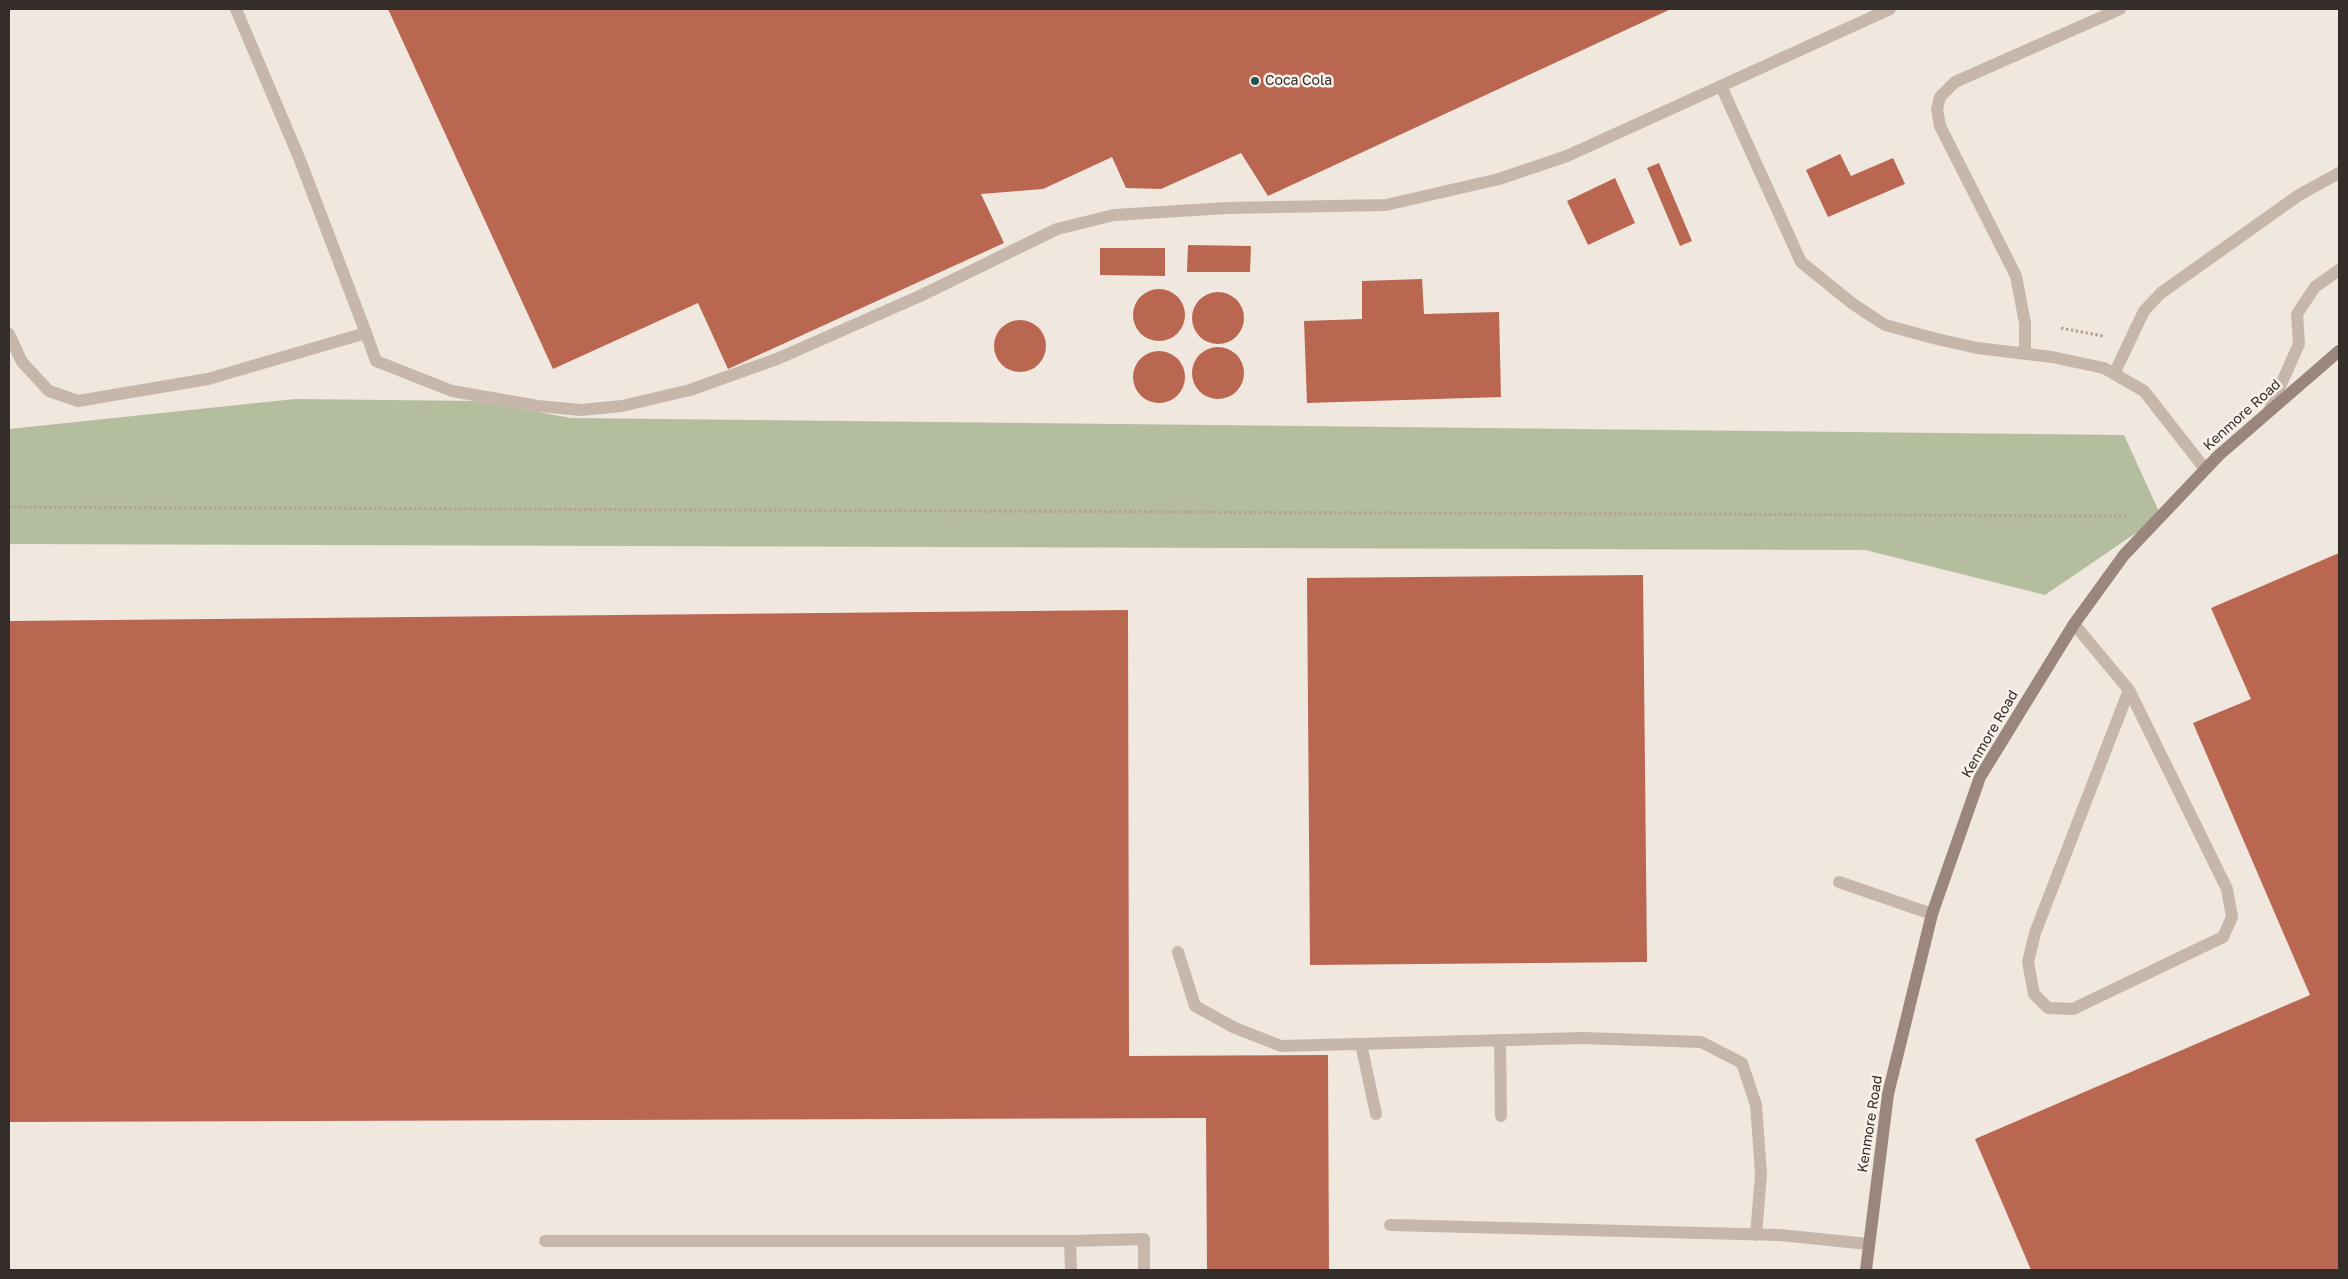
<!DOCTYPE html>
<style>
body{margin:0}
#map{position:relative;width:2348px;height:1279px;overflow:hidden;background:#f0e7de;font-family:"Golos Text",sans-serif}
canvas{display:block}
.frame{position:absolute;inset:0;border:10px solid #352d29;pointer-events:none}
</style>
<div id="map">
<canvas width="2348" height="1279"></canvas>
<div class="frame"></div>
</div>
<script>
const ctx = document.querySelector('canvas').getContext('2d');
ctx.lineJoin = 'round';
function fill(path, color) {
  ctx.fillStyle = color;
  ctx.fill(path, 'evenodd');
}
function toPath(rows) {
  const path = new Path2D();
  for (const r of rows) {
    if (r.length === 3) {
      path.moveTo(r[0] + r[2], r[1]);
      path.arc(r[0], r[1], r[2], 0, 2 * Math.PI);
      continue;
    }
    path.moveTo(r[0], r[1]);
    for (let i = 2; i < r.length; i += 2) path.lineTo(r[i], r[i + 1]);
  }
  return path;
}
function trace(path, color, width, dash) {
  ctx.strokeStyle = color;
  ctx.lineWidth = width;
  ctx.lineCap = dash ? 'butt' : 'round';
  ctx.setLineDash(dash || []);
  ctx.stroke(path);
}
function label(font, color, halo, rows, align = 'center') {
  ctx.font = font + ' "Golos Text",sans-serif';
  ctx.lineWidth = 5;
  ctx.setLineDash([]);
  ctx.textBaseline = 'middle';
  ctx.strokeStyle = halo;
  ctx.fillStyle = color;
  for (const [text, x, y, turn = 0] of rows) {
    ctx.save();
    ctx.translate(x, y);
    ctx.rotate((+turn || 0) * Math.PI / 180);
    ctx.textAlign = isNaN(turn) ? turn : align;
    if (halo) ctx.strokeText(text, 0, 0);
    ctx.fillText(text, 0, 0);
    ctx.restore();
  }
}
fill(toPath([
 [295,399,477,401,571,418,2124,435,2161,516,2045,595,1865,550,9,544,9,429]
]), '#b4be9f');
fill(toPath([
 [388,9,1671,9,1268,196,1241,153,1161,189,1126,188,1112,157,1043,189,981,194,1004,243,728,369,698,303,553,369],
 [1840,154,1851,176,1893,158,1905,184,1828,217,1806,170],
 [1659,163,1692,241,1680,246,1647,168],
 [1615,178,1635,223,1588,245,1567,201],
 [1188,245,1251,246,1250,272,1187,272],
 [1100,248,1165,248,1165,276,1100,275],
 [1422,279,1424,314,1499,312,1501,397,1307,403,1304,321,1362,319,1362,281],
 [1159,315,26],
 [1218,318,26],
 [1020,346,26],
 [1218,373,26],
 [1159,377,26],
 [2339,553,2339,1270,2031,1270,1975,1139,2310,995,2193,723,2251,699,2211,608],
 [1643,575,1647,962,1310,965,1307,578],
 [1128,610,1129,1056,1328,1055,1329,1270,1207,1270,1206,1118,9,1122,9,621]
]), '#ba6752');
trace(toPath([
 [2061,328,2103,336],
 [9,507,2126,516]
]), '#b3a195', 3, [2.5, 2.5]);
trace(toPath([
 [1890,9,1721,86,1801,262,1853,304,1885,325,1937,339,1977,348,2052,357,2104,368,2144,391,2205,469],
 [366,333,376,361,452,391,538,406,581,410,622,406,690,390,777,359,920,296,1057,229,1114,215,1226,208,1386,205,1499,179,1567,156,1721,86],
 [9,334,22,362,49,391,78,401,208,379,366,333,300,160,236,9],
 [2025,354,2025,323,2016,276,1940,126,1937,109,1940,97,1955,82,2120,9],
 [2114,374,2144,311,2161,293,2299,195,2339,173],
 [2270,409,2299,344,2297,314,2315,287,2339,270],
 [2074,624,2129,690,2227,889,2232,917,2223,937,2073,1009,2048,1008,2034,994,2028,962,2035,933,2129,690],
 [1839,882,1932,914],
 [1178,952,1195,1006,1235,1028,1281,1046,1583,1038,1701,1042,1742,1063,1756,1105,1761,1174,1756,1235],
 [1500,1040,1501,1116],
 [1361,1044,1376,1114],
 [1390,1225,1780,1235,1868,1244],
 [545,1241,1070,1241,1071,1270],
 [1070,1241,1144,1239,1144,1270]
]), '#c7b7ab', 12);
trace(toPath([
 [1866,1270,1888,1094,1932,914,1980,777,2074,624,2124,555,2219,455,2339,351]
]), '#9a867c', 12);
for (const [x, y, r, color] of [
 [1255,81,5,"#235153"]
]) {
  const dot = new Path2D();
  dot.arc(x, y, r, 0, 2 * Math.PI);
  ctx.fillStyle = color;
  ctx.fill(dot);
  trace(dot, '#f8f1ea', 2);
}
label('14px', '#352d29', '#f8f1ea', [
 ["Coca Cola",1265,81]
], 'left');
label('14px', '#352d29', '#f8f1ea', [
 ["Kenmore Road",2242,415,-42],
 ["Kenmore Road",1990,734,-60],
 ["Kenmore Road",1870,1124,-81]
]);
</script>
